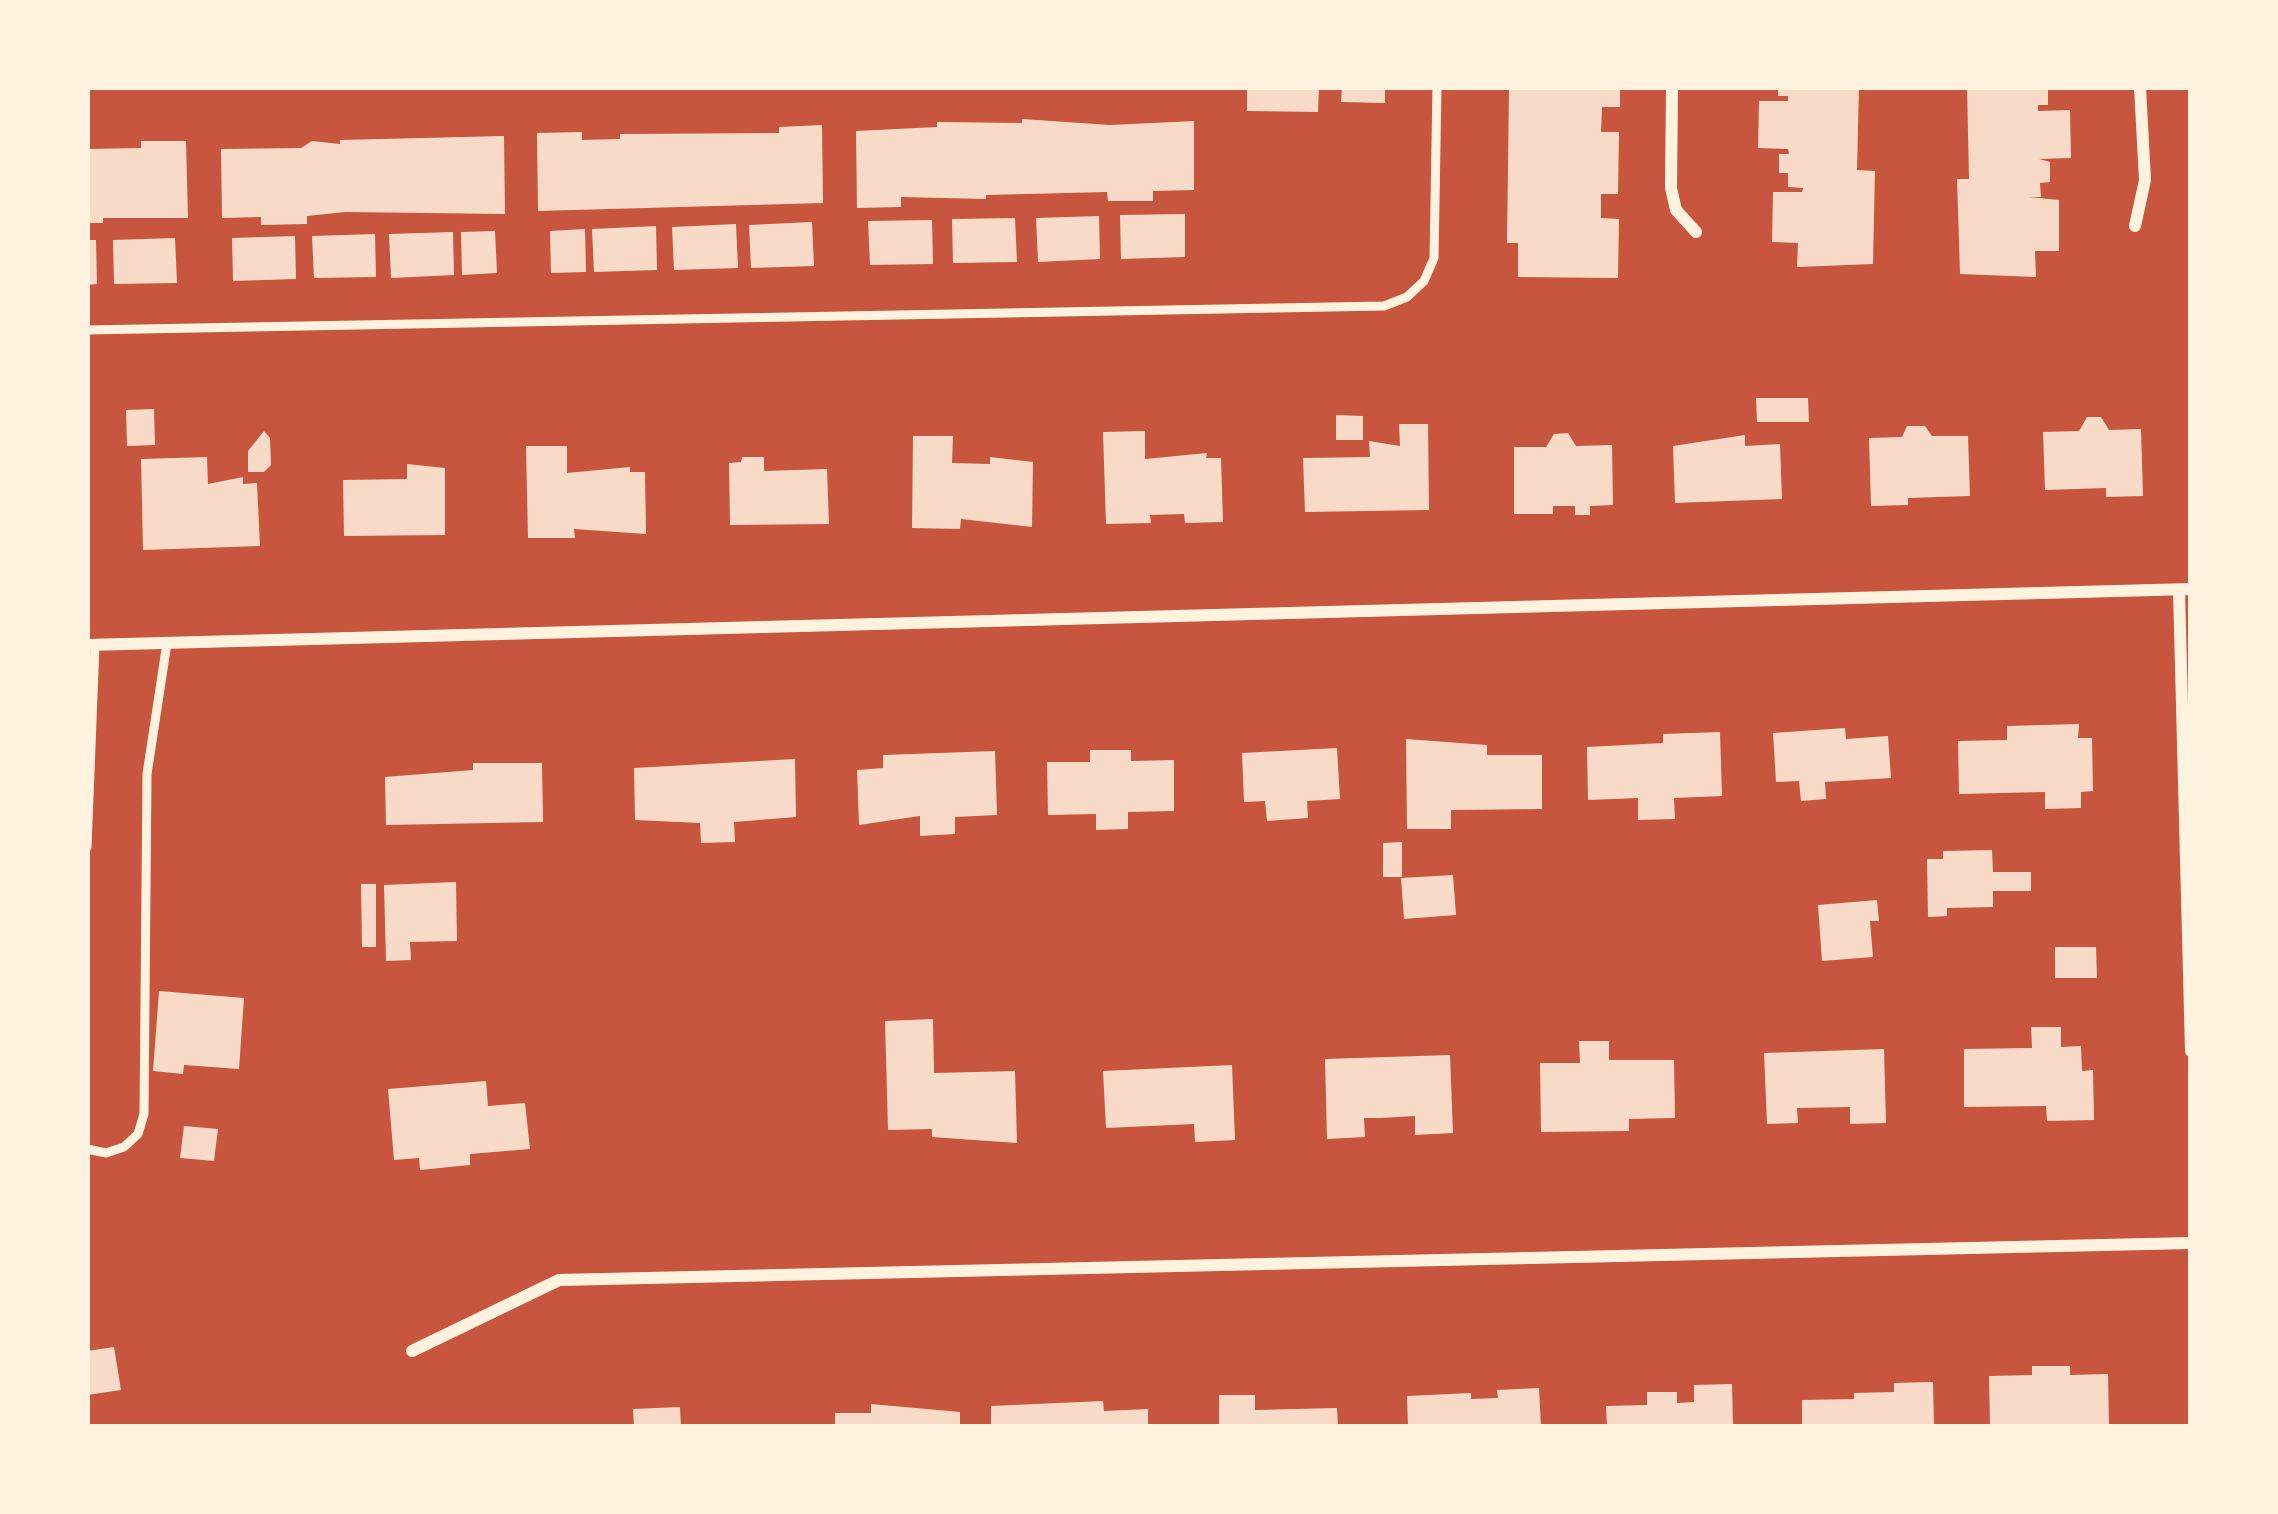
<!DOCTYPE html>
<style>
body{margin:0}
#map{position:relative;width:2278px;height:1514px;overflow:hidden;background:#c8553d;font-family:Inter,sans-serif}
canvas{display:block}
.frame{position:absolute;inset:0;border:90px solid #fff3e0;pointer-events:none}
</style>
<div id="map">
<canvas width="2278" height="1514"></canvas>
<div class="frame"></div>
</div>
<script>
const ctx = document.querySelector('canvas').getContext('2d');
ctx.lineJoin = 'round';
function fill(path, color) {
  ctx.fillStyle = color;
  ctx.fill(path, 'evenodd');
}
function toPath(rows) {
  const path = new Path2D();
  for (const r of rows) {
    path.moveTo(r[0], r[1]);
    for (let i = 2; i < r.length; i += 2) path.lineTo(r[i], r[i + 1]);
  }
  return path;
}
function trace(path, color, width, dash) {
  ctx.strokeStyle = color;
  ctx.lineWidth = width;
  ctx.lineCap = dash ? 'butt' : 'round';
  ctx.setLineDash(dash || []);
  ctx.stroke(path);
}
fill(toPath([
 [1247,87,1319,87,1318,112,1247,111],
 [1342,87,1385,87,1385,103,1341,102],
 [1509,87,1620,87,1620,107,1602,107,1601,132,1619,132,1618,194,1601,194,1601,218,1619,219,1618,278,1518,277,1518,243,1507,243],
 [1778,87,1859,87,1857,170,1875,171,1873,264,1797,267,1798,243,1772,242,1773,192,1802,192,1803,188,1788,187,1788,173,1779,173,1779,154,1789,154,1788,149,1758,148,1759,101,1788,101,1788,96,1778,96],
 [1967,87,2048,87,2048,105,2038,105,2038,111,2070,110,2071,158,2039,159,2050,162,2050,182,2040,183,2041,197,2028,197,2059,200,2059,251,2035,251,2036,277,1960,274,1957,179,1969,179],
 [1022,119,1110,125,1194,121,1194,190,1153,191,1153,201,1108,201,1107,192,986,195,986,199,901,197,901,207,857,208,856,131,937,127,937,122,1022,123],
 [822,125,823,203,538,211,537,133,582,132,582,140,620,139,620,134,779,133,779,127],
 [504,136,505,214,346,212,307,216,307,224,261,225,261,217,222,218,221,149,301,148,312,141,340,144,340,140],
 [141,141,186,141,188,218,103,218,103,223,87,223,87,149,141,148],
 [1185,214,1185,257,1121,259,1120,215],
 [1099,216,1100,259,1038,262,1036,218],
 [1015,218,1017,262,953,263,952,219],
 [932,220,933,264,870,265,868,221],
 [812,222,814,266,751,268,749,225],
 [736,224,738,268,674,270,672,227],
 [656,226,657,270,594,272,592,229],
 [585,229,586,272,551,273,550,231],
 [495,231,497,273,462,275,461,232],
 [453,232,454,275,391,278,389,234],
 [375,234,376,277,314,278,312,236],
 [295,236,296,279,233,281,232,238],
 [175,238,177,283,114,284,113,240],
 [87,240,96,240,97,284,87,285],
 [1756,398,1808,398,1809,422,1757,422],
 [154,409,155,445,127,446,126,410],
 [1336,415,1363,416,1363,440,1336,440],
 [2087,417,2101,417,2109,430,2141,429,2143,496,2106,497,2106,488,2045,490,2043,432,2079,431],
 [1399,424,1428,424,1429,510,1305,512,1303,458,1370,457,1369,441,1400,446],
 [1907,426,1925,426,1932,436,1968,436,1970,496,1908,498,1908,505,1871,506,1869,438,1902,437],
 [264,431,270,438,271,465,264,472,248,472,248,451],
 [1145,431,1145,459,1207,453,1206,458,1221,458,1223,522,1185,523,1184,514,1150,515,1151,523,1106,524,1103,432],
 [1568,433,1576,446,1612,445,1613,505,1590,506,1590,515,1575,515,1575,506,1553,506,1553,514,1514,514,1514,447,1546,447,1554,434],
 [1745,435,1745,446,1780,444,1782,499,1675,503,1673,446],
 [913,436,953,436,952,463,990,464,990,457,1033,462,1032,527,961,519,960,529,912,528],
 [526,446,567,446,567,473,630,467,630,472,645,472,646,534,574,529,575,538,528,538],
 [207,457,208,484,243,477,243,484,257,483,260,546,143,550,141,459],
 [742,457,764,457,764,471,827,469,829,524,730,525,729,463,741,462],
 [407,464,445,468,445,535,344,536,343,480,407,479],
 [2079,724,2078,738,2092,738,2093,791,2081,792,2081,808,2045,809,2045,792,1959,794,1958,741,2007,740,2007,726],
 [1845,728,1846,739,1888,736,1891,778,1825,782,1826,799,1801,801,1799,781,1776,782,1773,733],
 [1720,732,1722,796,1674,798,1675,819,1638,820,1638,798,1588,800,1587,747,1663,743,1663,734],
 [1406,739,1487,745,1487,755,1542,755,1542,809,1451,810,1451,829,1407,829],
 [1337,748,1340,799,1307,801,1308,818,1267,821,1265,801,1244,802,1242,753],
 [1090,750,1131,750,1131,761,1174,760,1174,811,1128,812,1128,829,1096,830,1096,814,1048,815,1047,762,1090,762],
 [995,751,997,815,955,817,955,834,920,836,920,816,859,825,857,770,883,768,883,755],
 [795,759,796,817,734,822,735,842,701,843,700,823,635,820,634,768],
 [473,763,542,763,543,822,386,825,385,777,473,770],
 [1402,842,1402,877,1383,877,1383,843],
 [1992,850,1993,872,2031,872,2031,891,1993,891,1993,907,1947,908,1947,916,1928,917,1927,859,1943,859,1943,851],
 [1453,875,1456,915,1404,919,1401,878],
 [456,882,457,941,410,942,411,960,386,961,384,885],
 [361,884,376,884,376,947,362,947],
 [1877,900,1879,921,1870,921,1873,957,1822,961,1818,905],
 [2055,947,2096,947,2097,978,2055,978],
 [159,991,244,998,239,1069,184,1065,183,1074,153,1071],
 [933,1019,934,1073,1015,1071,1017,1143,932,1137,932,1129,888,1130,885,1021],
 [2031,1027,2061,1027,2061,1047,2081,1046,2082,1071,2093,1070,2094,1120,2047,1121,2046,1106,1964,1107,1964,1049,2032,1048],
 [1579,1041,1609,1041,1609,1060,1674,1060,1675,1118,1629,1119,1629,1131,1541,1132,1540,1063,1580,1063],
 [1884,1049,1886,1123,1850,1124,1850,1107,1797,1108,1798,1123,1767,1124,1764,1053],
 [1450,1055,1453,1133,1415,1135,1415,1116,1381,1118,1364,1118,1365,1137,1327,1139,1325,1059],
 [1232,1065,1235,1140,1195,1142,1194,1124,1106,1128,1103,1071],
 [486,1081,488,1106,525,1103,530,1149,470,1154,470,1165,420,1170,419,1158,394,1160,388,1089],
 [184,1126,218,1129,214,1161,180,1158],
 [114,1347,121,1390,87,1395,87,1351],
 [2032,1366,2070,1366,2070,1375,2108,1374,2109,1427,1990,1427,1989,1376,2032,1375],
 [1933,1382,1934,1427,1802,1427,1802,1400,1854,1399,1854,1393,1894,1392,1894,1383],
 [1732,1384,1733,1427,1607,1427,1606,1406,1647,1405,1647,1392,1677,1392,1677,1403,1694,1402,1694,1385],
 [1539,1388,1541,1427,1408,1427,1407,1396,1471,1393,1471,1399,1498,1398,1497,1390],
 [1219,1395,1255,1395,1255,1410,1337,1408,1338,1427,1219,1427],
 [1103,1401,1104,1411,1148,1409,1148,1427,991,1427,991,1406],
 [871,1404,960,1412,960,1427,835,1427,835,1413,871,1413],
 [680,1407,681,1427,634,1427,633,1409]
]), '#f7dbc8');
trace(toPath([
 [87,330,1384,306,1407,297,1424,281,1434,258,1437,87],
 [87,847,95,645],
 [87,1149,106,1153,124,1147,138,1134,144,1114,147,774,167,643]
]), '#fff3e0', 9);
trace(toPath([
 [1672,87,1671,188,1676,210,1696,232],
 [2135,226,2145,180,2140,87],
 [2179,590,2191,1051],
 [87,645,2191,589],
 [412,1351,559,1280,2191,1243]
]), '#fff3e0', 12);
</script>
